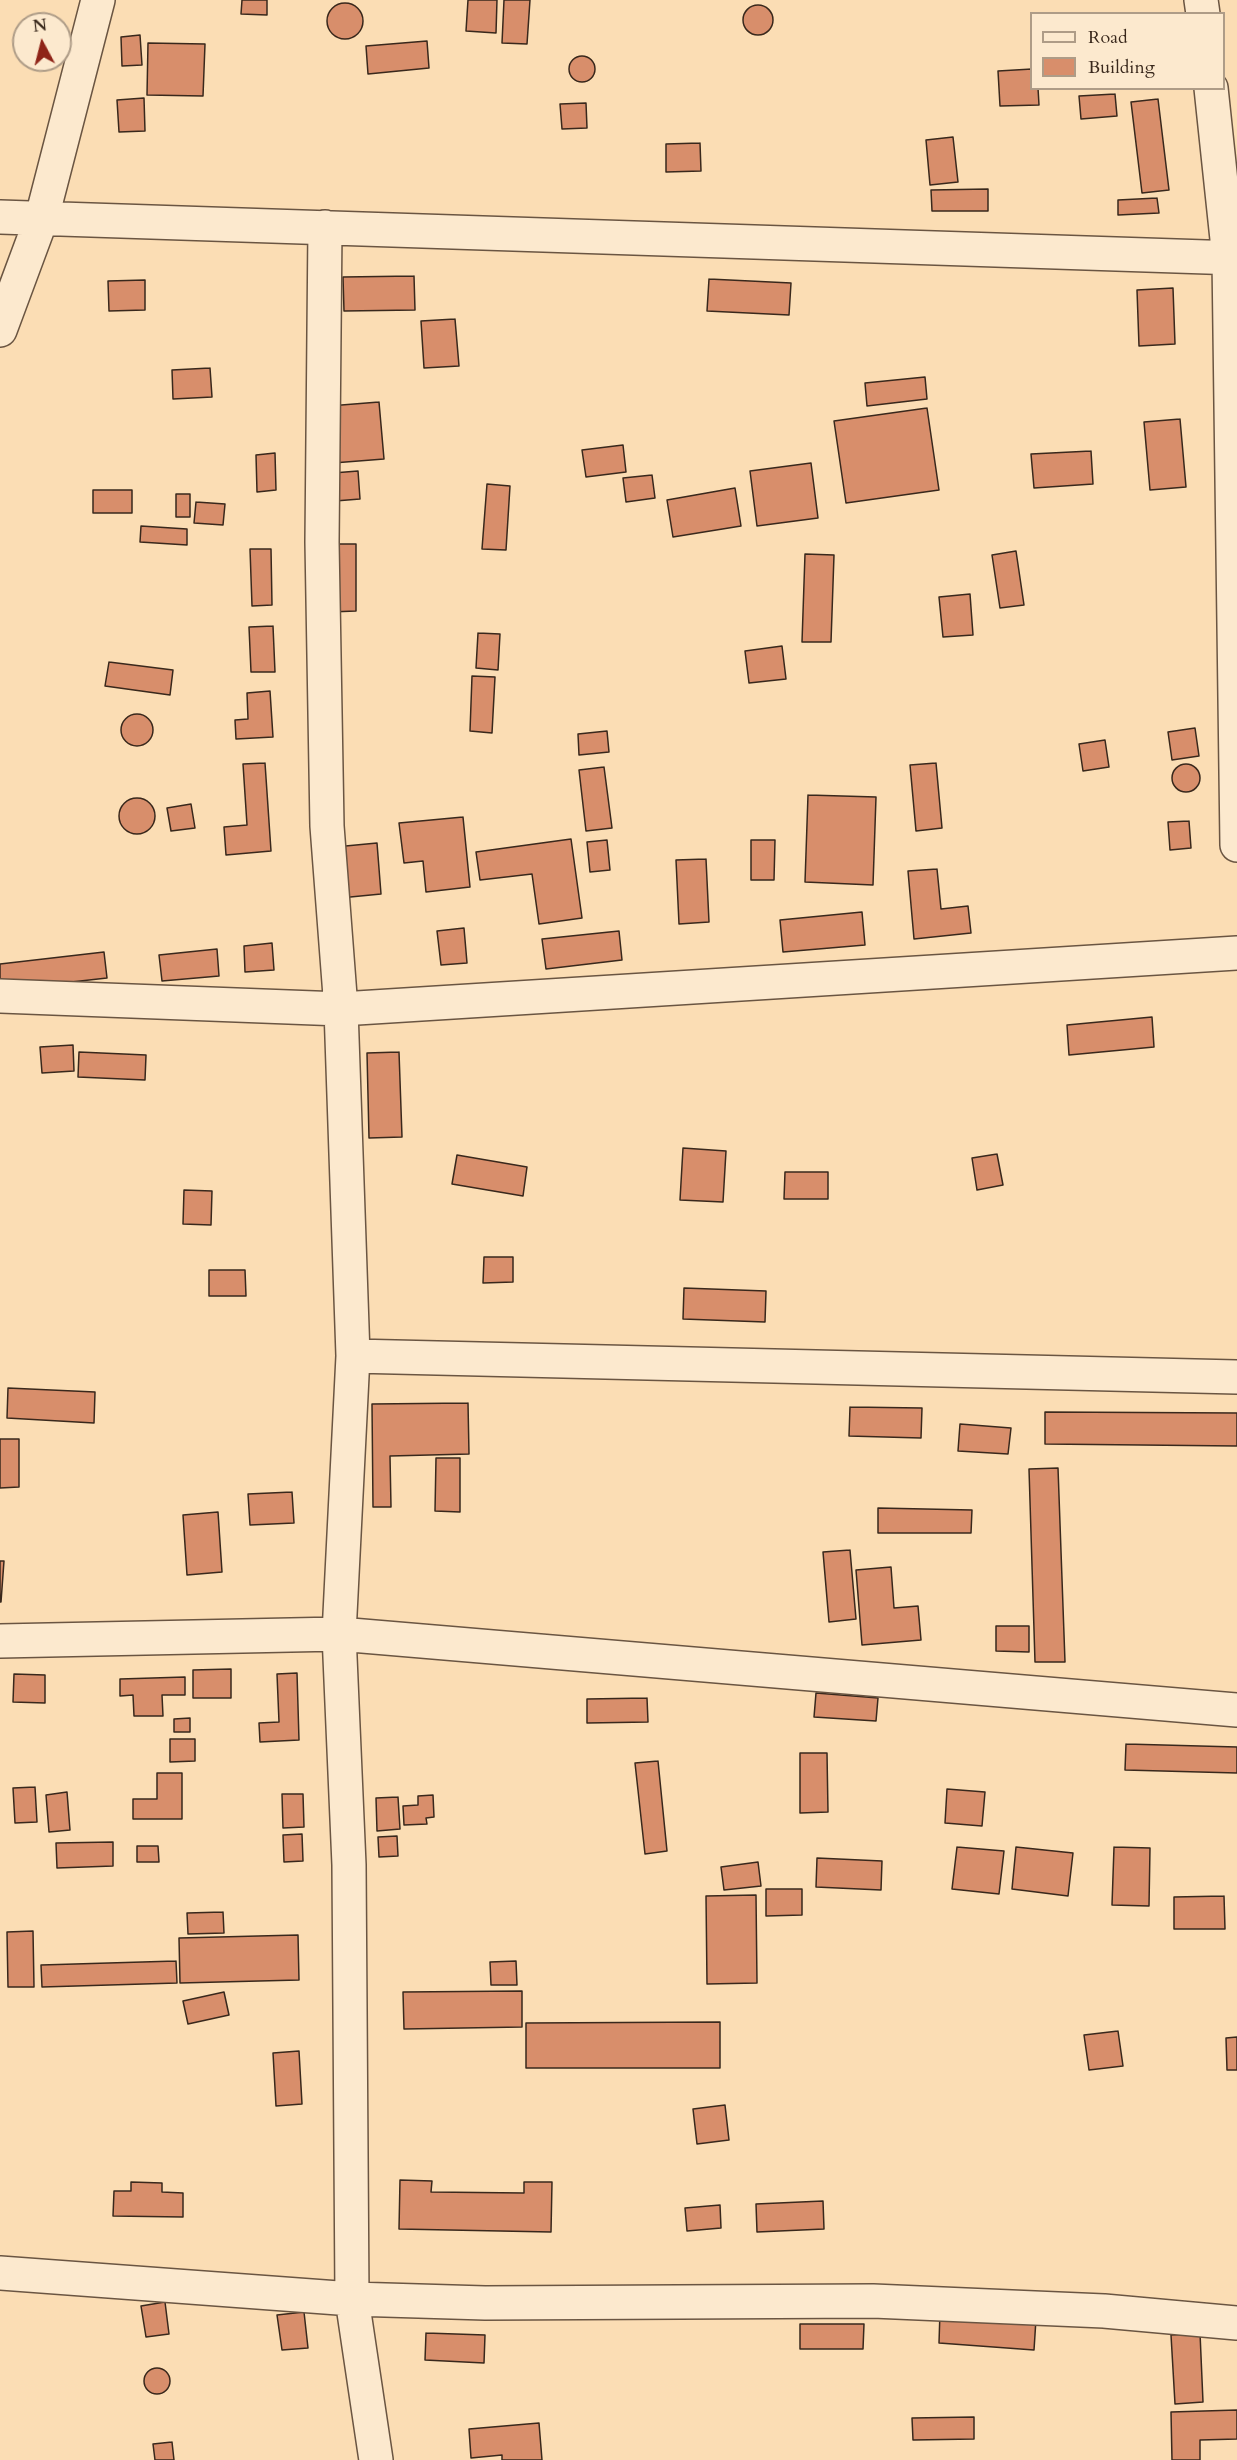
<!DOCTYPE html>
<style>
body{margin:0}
#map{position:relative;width:1237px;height:2460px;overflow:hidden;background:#fbddb4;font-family:Cardo,serif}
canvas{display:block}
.legend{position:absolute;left:1030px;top:12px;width:195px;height:78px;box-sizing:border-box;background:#fce9ce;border:2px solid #ae9c87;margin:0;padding:8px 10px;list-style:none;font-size:18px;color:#39281c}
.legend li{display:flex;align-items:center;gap:12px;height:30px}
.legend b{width:30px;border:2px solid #ae9c87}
.north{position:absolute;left:12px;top:12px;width:60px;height:60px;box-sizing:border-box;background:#fce9ce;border:2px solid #ae9c87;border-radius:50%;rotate:353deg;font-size:16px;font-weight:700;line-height:24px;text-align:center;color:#39281c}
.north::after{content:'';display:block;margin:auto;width:21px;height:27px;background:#8f2418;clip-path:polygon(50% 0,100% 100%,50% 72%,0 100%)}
</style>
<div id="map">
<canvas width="1237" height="2460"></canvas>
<ul class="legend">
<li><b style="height:8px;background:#fce9ce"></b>Road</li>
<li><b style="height:16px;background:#d88e6b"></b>Building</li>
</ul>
<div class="north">N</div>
</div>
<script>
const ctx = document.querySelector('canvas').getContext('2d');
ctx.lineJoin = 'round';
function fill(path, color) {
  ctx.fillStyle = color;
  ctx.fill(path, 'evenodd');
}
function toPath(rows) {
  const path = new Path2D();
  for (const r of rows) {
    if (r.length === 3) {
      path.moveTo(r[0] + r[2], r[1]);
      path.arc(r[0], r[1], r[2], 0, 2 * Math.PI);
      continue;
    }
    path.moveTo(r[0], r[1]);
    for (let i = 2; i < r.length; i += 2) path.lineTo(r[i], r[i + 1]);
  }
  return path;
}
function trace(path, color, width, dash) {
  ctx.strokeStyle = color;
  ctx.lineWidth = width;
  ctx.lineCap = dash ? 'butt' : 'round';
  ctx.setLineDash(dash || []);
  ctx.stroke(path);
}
const building = toPath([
 [242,0,267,0,267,15,241,14,242,0],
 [468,0,497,0,496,33,466,31,468,0],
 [504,0,530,0,527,44,502,43,504,0],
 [345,21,18],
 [758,20,15],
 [140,35,142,65,122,66,121,37,140,35],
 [427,41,429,68,368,74,366,46,427,41],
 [148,43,205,44,203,96,147,95,148,43],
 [582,69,13],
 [1032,69,1032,88,1038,88,1039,105,1000,106,998,71,1032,69],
 [1115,94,1117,116,1081,119,1079,96,1115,94],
 [144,98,145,131,119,132,117,100,144,98],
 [1158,99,1169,190,1142,193,1131,102,1158,99],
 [586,103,587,128,562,129,560,104,586,103],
 [953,137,958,182,930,185,926,140,953,137],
 [700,143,701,171,666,172,666,144,700,143],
 [988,189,988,211,932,211,931,190,988,189],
 [1157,198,1159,213,1118,215,1118,200,1157,198],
 [414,276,415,310,344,311,343,277,414,276],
 [709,279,791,283,789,315,707,311,709,279],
 [145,280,145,310,109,311,108,281,145,280],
 [1173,288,1175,344,1139,346,1137,290,1173,288],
 [455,319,459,366,424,368,421,321,455,319],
 [210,368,212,397,173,399,172,370,210,368],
 [925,377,927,399,867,406,865,383,925,377],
 [379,402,384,459,333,463,329,406,379,402],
 [927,408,939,490,846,503,834,421,927,408],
 [1180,419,1186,487,1150,490,1144,422,1180,419],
 [623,445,626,472,586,477,582,450,623,445],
 [1091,451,1093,484,1034,488,1031,454,1091,451],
 [275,453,276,490,257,492,256,455,275,453],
 [811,463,818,518,757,526,750,471,811,463],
 [358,471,360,499,335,501,333,473,358,471],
 [652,475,655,498,626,502,623,478,652,475],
 [487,484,510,486,506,550,482,549,487,484],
 [735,488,741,526,673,537,667,500,735,488],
 [93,490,132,490,132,513,93,513,93,490],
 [176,494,190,494,190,517,176,517,176,494],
 [196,502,225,504,223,525,194,523,196,502],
 [141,526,187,529,187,545,140,542,141,526],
 [330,544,356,544,356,611,330,612,330,544],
 [250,549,271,549,272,605,252,606,250,549],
 [1016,551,1024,605,1000,608,992,555,1016,551],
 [805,554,834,555,831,642,802,642,805,554],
 [970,594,973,635,943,637,939,597,970,594],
 [273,626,275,672,251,672,249,627,273,626],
 [478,633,500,634,498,670,476,668,478,633],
 [782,646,786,679,749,683,745,651,782,646],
 [109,662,173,670,170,695,105,686,109,662],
 [472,676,495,677,492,733,470,731,472,676],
 [270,691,273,737,236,739,235,720,248,719,247,693,270,691],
 [137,730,16],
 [1195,728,1199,756,1172,760,1168,732,1195,728],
 [607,731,609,752,579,755,578,734,607,731],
 [1105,740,1109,767,1083,771,1079,744,1105,740],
 [265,763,271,851,226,855,224,827,247,825,243,764,265,763],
 [936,763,942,828,916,831,910,765,936,763],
 [1186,778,14],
 [604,767,612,828,586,831,579,770,604,767],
 [808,795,876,797,873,885,805,882,808,795],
 [137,816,18],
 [191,804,195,828,171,831,167,808,191,804],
 [463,817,470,887,426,892,423,861,404,863,399,823,463,817],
 [1189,821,1191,848,1170,850,1168,822,1189,821],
 [571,839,582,918,539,924,532,874,480,880,476,852,571,839],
 [607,840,610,870,590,872,587,842,607,840],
 [751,840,775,840,774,880,751,880,751,840],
 [377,843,381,894,340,898,335,847,377,843],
 [706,859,709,922,679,924,676,860,706,859],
 [937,869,941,909,968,906,971,933,914,939,908,871,937,869],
 [862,912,865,945,783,952,780,920,862,912],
 [464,928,467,963,441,965,437,931,464,928],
 [619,931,622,960,546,969,542,939,619,931],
 [272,943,274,970,245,972,244,946,272,943],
 [217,949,219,976,162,981,159,955,217,949],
 [104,952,107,978,0,990,0,964,104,952],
 [1152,1017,1154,1047,1069,1055,1067,1025,1152,1017],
 [73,1045,74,1071,42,1073,40,1047,73,1045],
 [79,1052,146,1055,145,1080,78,1077,79,1052],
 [399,1052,402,1137,369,1138,367,1053,399,1052],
 [683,1148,726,1151,723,1202,680,1200,683,1148],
 [997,1154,1003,1185,977,1190,972,1158,997,1154],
 [457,1155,527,1167,523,1196,452,1184,457,1155],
 [785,1172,828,1172,828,1199,784,1199,785,1172],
 [184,1190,212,1191,211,1225,183,1224,184,1190],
 [484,1257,513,1257,513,1282,483,1283,484,1257],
 [209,1270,245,1270,246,1296,209,1296,209,1270],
 [684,1288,766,1291,765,1322,683,1319,684,1288],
 [8,1388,95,1392,94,1423,7,1418,8,1388],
 [468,1403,469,1454,390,1456,391,1507,373,1507,372,1404,468,1403],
 [850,1407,922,1408,921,1438,849,1436,850,1407],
 [1045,1412,1237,1413,1237,1446,1045,1444,1045,1412],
 [960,1424,1011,1428,1008,1454,958,1451,960,1424],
 [0,1439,19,1439,19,1487,0,1488,0,1439],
 [436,1458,460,1458,460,1512,435,1511,436,1458],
 [1058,1468,1065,1662,1035,1662,1029,1469,1058,1468],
 [292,1492,294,1523,250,1525,248,1494,292,1492],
 [878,1508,972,1510,971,1533,878,1533,878,1508],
 [218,1512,222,1572,187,1575,183,1515,218,1512],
 [850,1550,856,1619,829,1622,823,1552,850,1550],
 [0,1561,4,1561,1,1602,0,1602,0,1561],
 [891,1567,894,1608,918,1606,921,1640,862,1645,856,1570,891,1567],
 [996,1626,1029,1626,1029,1652,996,1651,996,1626],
 [231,1669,231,1698,193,1698,193,1670,231,1669],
 [297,1673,299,1740,260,1742,259,1723,279,1722,277,1674,297,1673],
 [14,1674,45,1675,45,1703,13,1702,14,1674],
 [185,1677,185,1695,162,1695,163,1716,134,1716,133,1695,120,1696,120,1679,185,1677],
 [816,1693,878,1698,876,1721,814,1717,816,1693],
 [647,1698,648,1722,587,1723,587,1699,647,1698],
 [190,1718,190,1732,174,1732,174,1719,190,1718],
 [170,1739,195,1739,195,1761,170,1762,170,1739],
 [1126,1744,1237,1747,1237,1773,1125,1770,1126,1744],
 [800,1753,827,1753,828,1812,800,1813,800,1753],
 [658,1761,667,1851,645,1854,635,1763,658,1761],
 [157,1773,182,1773,182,1819,133,1819,133,1799,157,1799,157,1773],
 [35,1787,37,1822,15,1823,13,1788,35,1787],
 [947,1789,985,1792,982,1826,945,1823,947,1789],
 [67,1792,70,1830,49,1832,46,1795,67,1792],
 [282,1794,303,1794,304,1827,283,1828,282,1794],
 [433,1795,434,1817,426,1818,427,1824,404,1825,403,1806,418,1805,418,1796,433,1795],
 [398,1797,400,1829,377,1831,376,1798,398,1797],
 [302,1834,303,1861,284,1862,283,1835,302,1834],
 [397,1836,398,1856,379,1857,378,1837,397,1836],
 [113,1842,113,1866,57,1868,56,1843,113,1842],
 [137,1846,158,1846,159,1862,137,1862,137,1846],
 [957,1847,1004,1851,999,1894,952,1889,957,1847],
 [1016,1847,1073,1853,1068,1896,1012,1889,1016,1847],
 [1114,1847,1150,1848,1149,1906,1112,1905,1114,1847],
 [817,1858,882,1861,881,1890,816,1887,817,1858],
 [758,1862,761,1886,724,1890,721,1867,758,1862],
 [766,1889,802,1889,802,1915,766,1916,766,1889],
 [756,1895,757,1983,707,1984,706,1896,756,1895],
 [1224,1896,1225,1929,1174,1929,1174,1897,1224,1896],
 [223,1912,224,1933,188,1934,187,1913,223,1912],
 [33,1931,34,1987,8,1987,7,1932,33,1931],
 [298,1935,299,1980,180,1983,179,1938,298,1935],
 [176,1961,177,1983,42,1987,41,1965,176,1961],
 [516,1961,517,1985,491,1985,490,1962,516,1961],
 [522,1991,522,2027,404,2029,403,1992,522,1991],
 [224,1992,229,2015,188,2024,183,2001,224,1992],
 [720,2022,720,2068,526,2068,526,2023,720,2022],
 [1118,2031,1123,2066,1089,2070,1084,2035,1118,2031],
 [1237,2037,1237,2070,1227,2070,1226,2038,1237,2037],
 [299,2051,302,2104,276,2106,273,2053,299,2051],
 [725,2105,729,2140,697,2144,693,2109,725,2105],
 [400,2180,432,2181,431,2192,524,2193,524,2182,552,2182,551,2232,399,2229,400,2180],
 [131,2182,162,2183,162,2192,183,2193,183,2217,113,2216,114,2191,131,2191,131,2182],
 [823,2201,824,2229,757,2232,756,2204,823,2201],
 [720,2205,721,2228,687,2231,685,2208,720,2205],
 [165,2302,169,2334,146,2337,141,2306,165,2302],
 [304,2312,308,2348,282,2350,277,2315,304,2312],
 [940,2312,1036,2319,1034,2350,939,2343,940,2312],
 [800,2324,864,2324,863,2349,800,2349,800,2324],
 [426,2333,485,2335,484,2363,425,2360,426,2333],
 [1200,2333,1203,2402,1175,2404,1171,2335,1200,2333],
 [157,2381,13],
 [1237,2410,1237,2439,1200,2440,1200,2460,1172,2460,1171,2412,1237,2410],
 [974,2417,974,2439,913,2440,912,2418,974,2417],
 [539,2423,542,2460,502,2460,502,2455,471,2458,469,2429,539,2423],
 [172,2442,174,2460,155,2460,153,2444,172,2442]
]);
fill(building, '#d88e6b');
trace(building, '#39281c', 1.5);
const street = toPath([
 [1201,0,1203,14],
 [1211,88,1229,258,1237,845],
 [0,217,1237,258],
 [325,227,322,542,327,826,341,1009,353,1356,339,1634,349,1865,352,2299,376,2460],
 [0,330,42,217,98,0],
 [0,996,341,1009,1237,953],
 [353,1356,1237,1377],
 [0,1641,339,1634,1237,1710],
 [0,2273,352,2299,485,2303,873,2301,1104,2311,1237,2323]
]);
trace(street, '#6a5542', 36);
trace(street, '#fce9ce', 33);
</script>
